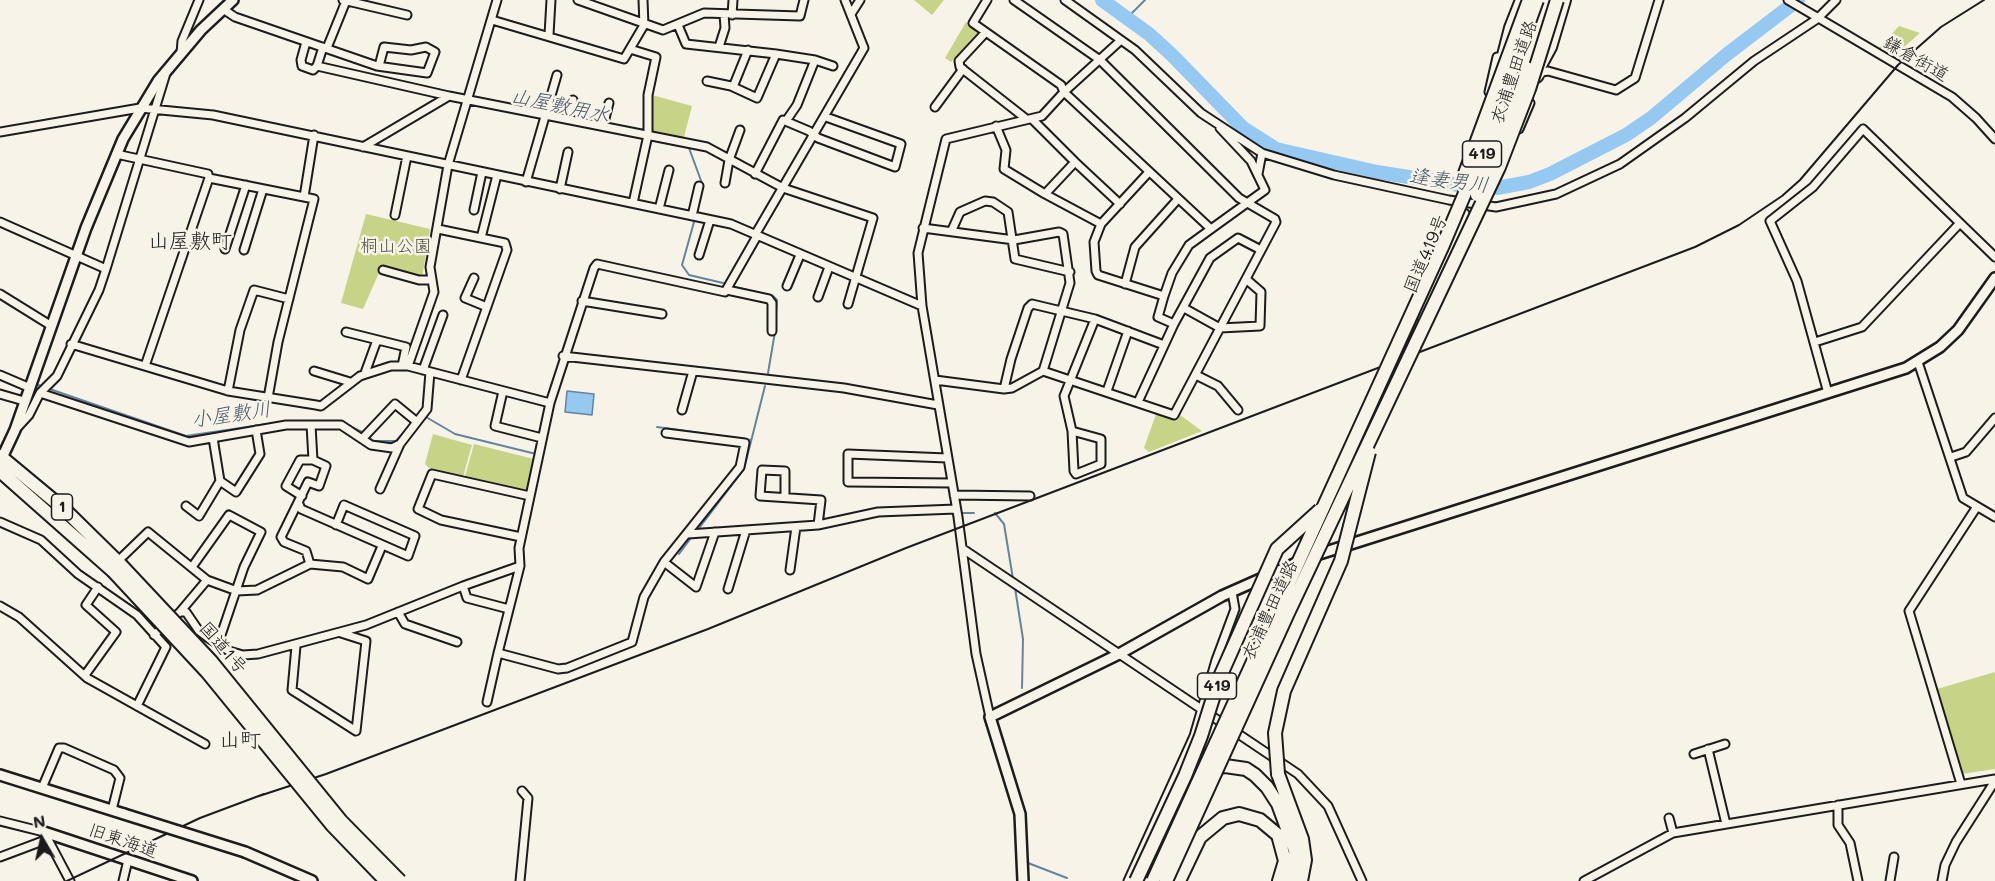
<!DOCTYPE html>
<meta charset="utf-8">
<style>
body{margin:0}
#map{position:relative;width:1995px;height:881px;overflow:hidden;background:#f7f3e8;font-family:Mali,sans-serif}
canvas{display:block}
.north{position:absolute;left:12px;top:809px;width:60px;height:60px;-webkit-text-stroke:4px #f7f3e8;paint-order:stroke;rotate:351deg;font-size:16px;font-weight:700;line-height:24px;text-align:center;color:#1c1c1c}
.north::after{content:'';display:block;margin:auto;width:21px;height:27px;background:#1c1c1c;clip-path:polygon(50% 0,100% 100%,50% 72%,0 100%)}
</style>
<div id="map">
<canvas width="1995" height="881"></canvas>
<div class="north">N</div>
</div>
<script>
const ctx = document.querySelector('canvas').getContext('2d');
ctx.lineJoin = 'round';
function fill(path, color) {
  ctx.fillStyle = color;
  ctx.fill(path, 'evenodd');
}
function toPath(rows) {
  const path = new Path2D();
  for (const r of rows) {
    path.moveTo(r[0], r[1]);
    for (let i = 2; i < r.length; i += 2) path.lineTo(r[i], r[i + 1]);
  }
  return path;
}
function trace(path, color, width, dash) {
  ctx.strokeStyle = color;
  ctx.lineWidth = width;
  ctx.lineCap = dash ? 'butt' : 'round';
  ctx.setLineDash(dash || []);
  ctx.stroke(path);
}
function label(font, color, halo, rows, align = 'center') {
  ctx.font = font + ' Mali,"Klee One",sans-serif';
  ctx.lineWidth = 5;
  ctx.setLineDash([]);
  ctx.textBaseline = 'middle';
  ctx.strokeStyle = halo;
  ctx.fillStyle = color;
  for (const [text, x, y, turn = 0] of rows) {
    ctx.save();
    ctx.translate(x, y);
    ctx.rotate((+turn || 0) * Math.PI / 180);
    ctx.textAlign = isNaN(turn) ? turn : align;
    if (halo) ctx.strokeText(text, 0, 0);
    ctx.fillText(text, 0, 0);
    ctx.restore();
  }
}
fill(toPath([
 [914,0,944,0,932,15],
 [966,22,978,32,951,62,945,58],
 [1899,26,1920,33,1894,56,1879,48],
 [652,95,692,106,683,141,651,132],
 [366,214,430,229,422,278,382,266,363,309,341,303],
 [1156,414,1177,421,1180,415,1202,431,1149,452,1144,448],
 [433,434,472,445,463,477,429,468,425,464],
 [474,444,534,459,527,494,464,480],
 [1995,672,1995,769,1962,774,1937,689]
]), '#c7d387');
const water = toPath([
 [567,391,594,394,592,415,565,412,567,391]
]);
fill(water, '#95c9f2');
trace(water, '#65849c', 1.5);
trace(toPath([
 [1127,18,1145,0],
 [654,140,679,146],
 [689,148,703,186,697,212],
 [119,159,136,162],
 [694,222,682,265,689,275,723,283],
 [735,287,773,296,777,300,775,323],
 [768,373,775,332],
 [38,385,186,436,288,421,307,422],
 [426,417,455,434,536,454],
 [343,423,362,432],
 [657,427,751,440],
 [370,438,373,441,396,441,411,424],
 [961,513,974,513],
 [995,513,1004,524,1013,579],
 [700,527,744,469,765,386],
 [679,554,691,538],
 [1015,588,1023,639,1022,688],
 [1028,863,1067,878]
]), '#65849c', 2);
trace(toPath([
 [1102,0,1149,34,1172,55,1243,128,1276,149,1377,172,1478,188,1497,188,1529,182,1550,174,1626,135,1651,118,1726,55,1798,0]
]), '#95c9f2', 14);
trace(toPath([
 [1380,399,1420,313]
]), '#d6d3c9', 12, [12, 6]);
const street = toPath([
 [343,0,407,15],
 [578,0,663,30,704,13,800,16,804,0],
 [987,0,973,23,1061,85,1064,92,1211,229,1189,245,1172,273,1164,296,1098,275,1096,271,1094,242,1101,224,1149,172],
 [1065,0,1135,50,1201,113,1262,153,1334,175,1449,200,1496,207,1556,194,1620,164,1685,118,1754,61,1817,19,1836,0],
 [1788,0,1952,97,1976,118,1995,139],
 [223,9,235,17,377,66,427,73,435,52,426,47,411,50,384,47,379,66],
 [851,14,860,0],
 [732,15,733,0],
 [492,20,624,59,644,25,643,0],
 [678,25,686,44,776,54,815,60,833,66],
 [985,33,959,61,960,67,1025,118],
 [549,35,551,0],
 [306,42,301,60,302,66,313,70,317,66,323,47],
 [719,47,725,28,724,14],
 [327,48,346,1],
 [630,49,656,57,648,95,648,135,633,203],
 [181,53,182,41,199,0],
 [317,66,449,96],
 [1538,78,1542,72,1548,71,1616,90,1635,78,1659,0],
 [707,81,731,86,757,98,776,54],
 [733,87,748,50],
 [1489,92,1497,57],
 [935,107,963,69],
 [568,119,573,100],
 [1032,119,1075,162,1045,194,1101,224],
 [786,121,797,105,815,60],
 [603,126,609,103],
 [996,126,1006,150,1004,169,1045,194],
 [1519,129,1530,103],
 [0,132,140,108,213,115,731,224,922,306],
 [363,147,449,96,707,147,783,188,873,218,848,304],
 [116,154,208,174,209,178,314,199,278,342,268,398],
 [1075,162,1120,204],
 [755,174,783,120,809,131,818,138,895,167,901,144,826,117],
 [1258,174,1262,153],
 [526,182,557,75],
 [725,183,729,160,740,130],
 [560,189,568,152],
 [304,197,314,135],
 [659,209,669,170],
 [474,210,482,172],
 [395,215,407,156],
 [692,216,699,186],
 [0,222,106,269,167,70],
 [923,228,1014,240,1059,232,1063,234,1070,283,1043,371],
 [438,229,481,238,497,175],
 [1211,229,1265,190,1251,161,1220,128],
 [952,230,960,212,985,201,993,202,1008,212,1015,259,1070,272],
 [755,235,864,48,845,0],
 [225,249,246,185],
 [244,250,263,189],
 [699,255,710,220],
 [383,270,419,280,432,280],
 [474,278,465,298,487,307],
 [1125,284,1135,247,1178,199],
 [787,286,800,255],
 [727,290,769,299,772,303,772,331],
 [0,294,50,325],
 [1164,296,1158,317,1174,324],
 [818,297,829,267],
 [582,301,662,314],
 [1184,308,1220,328,1260,326,1261,292,1246,279],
 [346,332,406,347,402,366],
 [1815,342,1862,327,1960,223],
 [71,344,228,391,316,405,321,406,360,376,391,366,408,366,550,403],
 [563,356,844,388,938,405],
 [1918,362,1963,498,1995,517],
 [145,366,209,178],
 [408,366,434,292,430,267,448,165,497,0],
 [423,370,443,315],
 [314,371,350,382],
 [365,373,377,340],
 [0,375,28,387],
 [1196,375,1218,386,1238,410],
 [461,380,507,250,505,243,481,238],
 [935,380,1004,389,1012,388,1043,371,1174,415,1276,222,1275,219,1239,198,1100,60,1014,0],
 [1004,389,1011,359,1028,308,1032,304,1095,319,1164,345],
 [228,391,240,330,254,290,289,299],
 [503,391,495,426,542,438],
 [1107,391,1128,331],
 [40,393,189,442,286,425,341,425,371,445,392,448,400,444,427,409,430,372],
 [1828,393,1797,281,1770,221,1813,187,1863,129,1995,257],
 [0,394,24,401],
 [1138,402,1174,324,1210,258,1238,238,1261,250],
 [682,410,693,371],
 [18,427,29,415,40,393,57,376,99,290,106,269],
 [1072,431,1101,439,1101,464,1076,474,1074,471,1072,431,1064,396,1095,319],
 [666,433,745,443,740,467,664,562,644,597,632,642,567,668,558,669,498,653,520,566,519,548,550,403,594,268,597,264,725,292,757,236],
 [213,438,220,481,236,492,260,454,256,430],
 [362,439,395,404,417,422],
 [1951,457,1966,452,1995,418],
 [947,458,848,454,848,482,952,483],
 [380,489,400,444],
 [954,495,1030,496],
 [302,496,286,486,300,460,313,460],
 [785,497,785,471,762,470,760,496,821,500,818,525],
 [299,504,301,509,408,556,415,536,344,505,336,525],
 [186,506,199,516,220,481],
 [0,522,41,540,78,574,137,615,166,647,137,706],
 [688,534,818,525,878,512,956,509],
 [521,537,441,520,418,509,432,474,530,496],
 [963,549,1298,774,1328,806,1362,881],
 [117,562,148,532,207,580,237,591,257,590,310,564,343,567,368,579,382,546],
 [664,562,696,587,715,532],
 [310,564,306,551,284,542,281,537,308,482,319,486,326,466,313,460,311,425],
 [192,567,229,515,261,532,244,567,218,644],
 [790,570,796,527],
 [463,586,467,598,509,609],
 [728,589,746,530],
 [0,606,19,617,87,678,205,744],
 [180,612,207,580],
 [398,612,405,624,457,642],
 [154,635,180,612,186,612,199,631,207,637,229,651,243,655,258,654,366,625,463,586,520,566],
 [296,646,292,690,356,731,366,641,341,633],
 [85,675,116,632,86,605,98,587],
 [487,702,498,653],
 [990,717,976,654,958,517,922,306,918,253,946,139,1042,116,1064,92,1120,41],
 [1708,749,1726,824],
 [1694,754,1725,744],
 [1961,784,1909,611,1976,508],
 [42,788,59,748,64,748,114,770,120,778,112,810],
 [1838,805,1838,825,1850,843,1858,881],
 [1669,818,1673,833],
 [0,821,44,832,70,881],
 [0,857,48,839],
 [123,881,128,860],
 [520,881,528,798,522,791],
 [1128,881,1194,736,1216,660,1235,609,1232,592],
 [1584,881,1673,833,1995,779],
 [1890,881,1894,857],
 [1942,881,1945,865,1956,842,1995,781]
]);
const secondary = toPath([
 [0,462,15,430,86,228,123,139,158,81,201,30,233,0],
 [1313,556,1906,368,1940,347,1958,330,1995,278],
 [0,775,124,814],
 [44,832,192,881],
 [245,852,312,881],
 [1023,881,1020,814,990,717,1119,654,1222,596,1301,561]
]);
const highway = toPath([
 [1503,59,1511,28,1522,0],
 [1527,68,1549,0],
 [1537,71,1550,47,1564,0],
 [1420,313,1463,215],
 [0,456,65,510,120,564],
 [0,471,113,571],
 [1346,471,1380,399],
 [1278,774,1302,839,1305,860,1301,881],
 [1143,881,1189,784,1208,769,1225,766,1246,769,1255,775,1267,787,1278,804,1295,850,1296,861,1290,881],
 [1179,881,1200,837,1223,818,1239,814,1260,820,1278,835,1285,861,1279,881]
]);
trace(street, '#1c1c1c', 11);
trace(secondary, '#1c1c1c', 14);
trace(highway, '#1c1c1c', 16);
trace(street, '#f7f3e8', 7);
trace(secondary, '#f7f3e8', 9);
trace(highway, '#f7f3e8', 12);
trace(toPath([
 [256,797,326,774,708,629,906,548,1695,247,1739,225,1782,196,1800,180,1898,65,1941,27,1984,0],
 [67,881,200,818,264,794]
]), '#1c1c1c', 2);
const secondaryBridge = toPath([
 [124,814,245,852]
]);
const highwayBridge = toPath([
 [1464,176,1529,0],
 [1477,195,1527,68],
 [120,564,211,661,341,821,400,881],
 [113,571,207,672,332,825,386,881],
 [1278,774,1275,733,1284,691,1341,561,1369,452],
 [1136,881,1185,776,1201,736,1219,679,1277,549,1320,510],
 [1153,881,1443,245,1479,160,1537,0],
 [1166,881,1288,613,1499,167,1529,89,1557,0]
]);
trace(secondaryBridge, '#1c1c1c', 14, []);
trace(highwayBridge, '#1c1c1c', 16, []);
trace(secondaryBridge, '#f7f3e8', 9);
trace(highwayBridge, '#f7f3e8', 12);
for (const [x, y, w] of [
 [1482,154,39],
 [62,507,21],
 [1217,686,39]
]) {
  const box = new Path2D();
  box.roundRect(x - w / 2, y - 13, w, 26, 4.5);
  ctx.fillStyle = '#f7f3e8';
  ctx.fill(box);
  trace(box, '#1c1c1c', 1.5);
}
label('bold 16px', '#1c1c1c', null, [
 ["419",1482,154],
 ["1",62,507],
 ["419",1217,686]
]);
label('18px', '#1c1c1c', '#f7f3e8', [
 ["鎌倉街道",1916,59,30],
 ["衣浦豊田道路",1514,72,-71],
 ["国道419号",1426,254,-67],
 ["衣浦豊田道路",1270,610,-65],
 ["国道1号",223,648,49],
 ["旧東海道",123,841,19]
]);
label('18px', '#4f533c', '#f7f3e8', [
 ["桐山公園",396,246]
]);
label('italic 20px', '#465967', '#f7f3e8', [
 ["山屋敷用水",560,106,12],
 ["逢妻男川",1449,181,7],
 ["小屋敷川",231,415,-8]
]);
label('21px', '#1c1c1c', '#f7f3e8', [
 ["山屋敷町",190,242],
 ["山町",240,741]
]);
</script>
